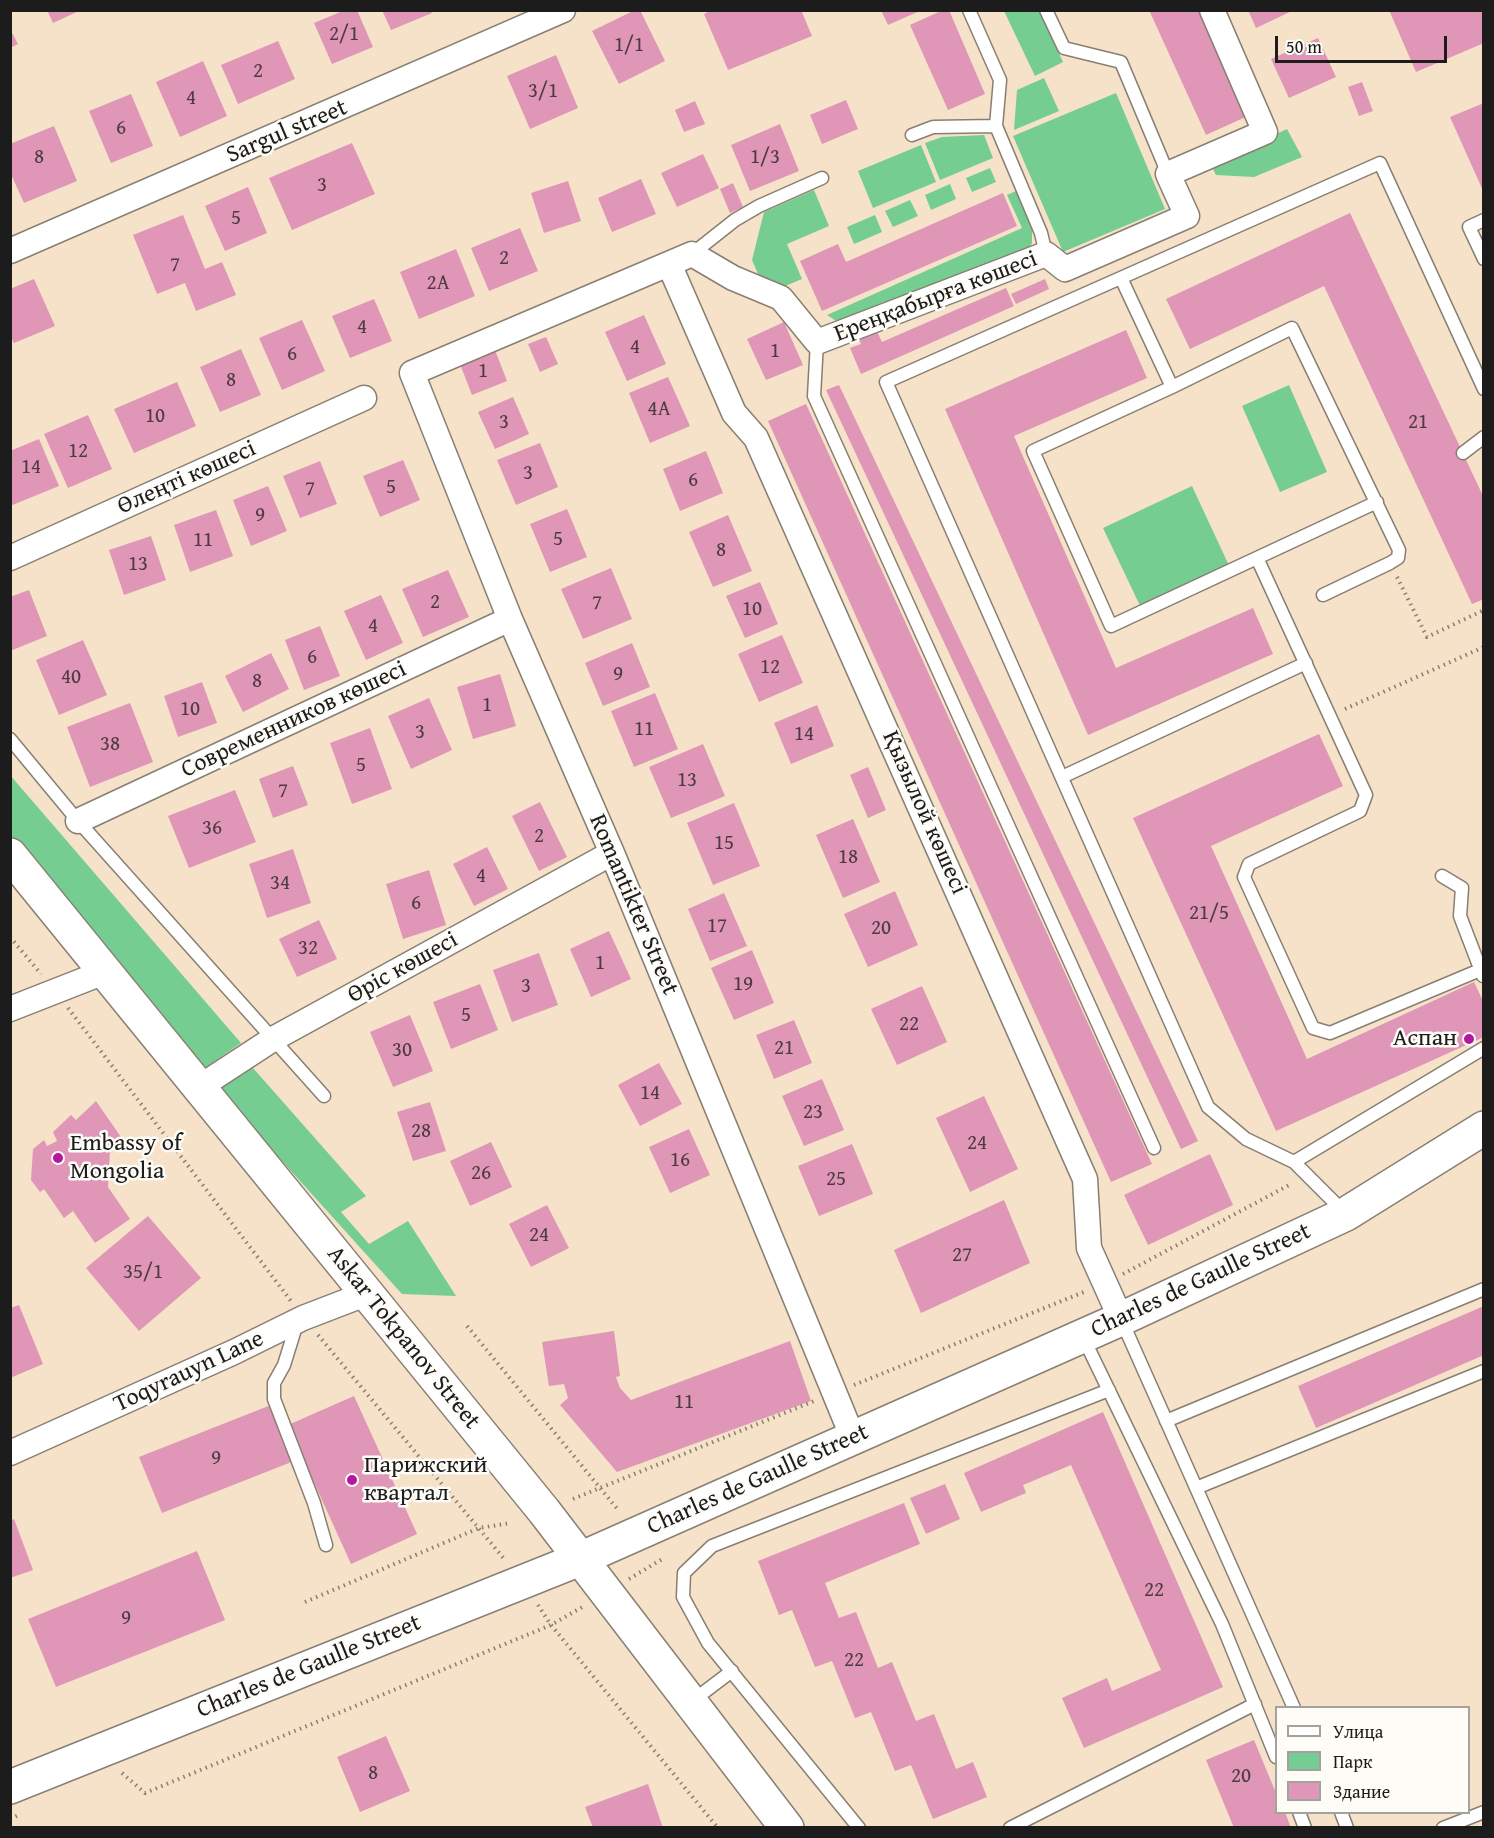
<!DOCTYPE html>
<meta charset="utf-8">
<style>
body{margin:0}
#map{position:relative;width:1494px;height:1838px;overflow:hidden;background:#f5e2c9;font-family:"Gentium Book Plus",serif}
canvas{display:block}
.frame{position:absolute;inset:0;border:12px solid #1c1c1c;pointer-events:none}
.legend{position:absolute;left:1275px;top:1706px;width:195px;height:108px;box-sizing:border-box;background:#fdfcf7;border:2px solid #a3a29f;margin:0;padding:8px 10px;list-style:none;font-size:18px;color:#1c1c1c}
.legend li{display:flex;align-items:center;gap:12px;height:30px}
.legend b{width:30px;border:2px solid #a3a29f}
.scale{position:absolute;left:1275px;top:36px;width:172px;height:27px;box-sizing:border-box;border:3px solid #1c1c1c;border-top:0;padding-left:8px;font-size:18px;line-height:21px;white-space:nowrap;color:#1c1c1c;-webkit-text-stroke:4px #fdfcf7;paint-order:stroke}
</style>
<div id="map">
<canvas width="1494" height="1838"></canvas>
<div class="frame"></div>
<ul class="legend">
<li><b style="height:8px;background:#fff"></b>Улица</li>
<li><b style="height:16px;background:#76cd92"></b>Парк</li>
<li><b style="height:16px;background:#e096b6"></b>Здание</li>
</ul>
<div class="scale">50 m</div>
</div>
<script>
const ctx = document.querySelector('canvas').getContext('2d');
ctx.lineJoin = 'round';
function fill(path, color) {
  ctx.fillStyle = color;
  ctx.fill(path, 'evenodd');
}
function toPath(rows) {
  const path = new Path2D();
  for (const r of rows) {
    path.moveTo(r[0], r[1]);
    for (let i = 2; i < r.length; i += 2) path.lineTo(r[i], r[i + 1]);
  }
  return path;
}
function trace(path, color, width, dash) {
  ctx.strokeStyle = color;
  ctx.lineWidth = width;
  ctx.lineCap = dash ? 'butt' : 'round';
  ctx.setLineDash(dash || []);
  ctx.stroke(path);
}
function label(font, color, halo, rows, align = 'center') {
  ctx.font = font + ' "Gentium Book Plus",serif';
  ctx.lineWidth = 5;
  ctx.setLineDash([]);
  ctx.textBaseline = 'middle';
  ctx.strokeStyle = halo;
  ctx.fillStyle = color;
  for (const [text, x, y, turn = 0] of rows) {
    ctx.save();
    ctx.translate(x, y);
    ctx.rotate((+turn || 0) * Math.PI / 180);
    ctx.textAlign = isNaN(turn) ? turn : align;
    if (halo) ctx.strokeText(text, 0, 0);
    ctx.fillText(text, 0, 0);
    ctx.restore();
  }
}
fill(toPath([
 [1004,11,1039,11,1063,62,1035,76],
 [1044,78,1059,111,1014,130,1017,90],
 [1116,93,1165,209,1063,252,1013,136],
 [1287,129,1302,157,1254,177,1216,175,1211,165],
 [984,135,993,158,940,180,925,143,942,137],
 [921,145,936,182,873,208,858,171],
 [990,168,996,182,972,192,966,178],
 [950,184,956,199,931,210,925,195],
 [814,190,829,226,787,244,802,279,778,289,764,288,752,260,764,212],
 [1016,191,1032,229,1032,243,1029,249,850,330,827,315,1022,228,1007,195],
 [910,200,918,216,893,227,885,211],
 [875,215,882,232,854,244,847,227],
 [1289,385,1327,472,1280,492,1242,406],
 [1192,486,1232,572,1144,614,1103,528],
 [10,775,241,1043,202,1070,11,836],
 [253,1068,366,1196,341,1212,369,1244,408,1221,456,1296,402,1294,217,1089]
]), '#76cd92');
fill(toPath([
 [47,10,81,10,53,23],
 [345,10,357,10,373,47,332,64,314,23],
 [382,10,430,10,432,13,391,30],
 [635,10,640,10,665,61,619,84,592,31],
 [712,10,801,10,812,36,728,70,704,14],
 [881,10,922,10,888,25],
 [943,10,949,10,985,94,948,110,910,25],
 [1149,10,1202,10,1250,115,1206,135],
 [1248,10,1294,10,1256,28],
 [1389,10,1484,10,1484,43,1416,72],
 [10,29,18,44,10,48],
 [1318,38,1336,77,1289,98,1271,59],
 [278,41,295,79,238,104,221,65],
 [556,55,578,108,530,129,507,76],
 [203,61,227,116,180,137,156,82],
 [1362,82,1373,111,1359,116,1348,87],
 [131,94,153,146,111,163,89,111],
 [846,100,858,129,822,144,810,115],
 [695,101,705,124,684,132,675,110],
 [1484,103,1484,193,1450,117],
 [780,124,799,171,750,191,731,145],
 [54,126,77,181,24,203,10,172,10,144],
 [352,143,375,194,292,230,269,178],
 [703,154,719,188,677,207,661,173],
 [641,179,656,214,612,232,598,198],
 [568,181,581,221,544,233,531,193],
 [733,183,743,207,730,213,720,189],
 [248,187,267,233,225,251,205,206],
 [1003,193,1017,226,822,311,800,261,838,244,846,262],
 [1350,213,1484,498,1484,599,1472,604,1324,286,1190,349,1166,299],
 [183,215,205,269,222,262,236,295,196,311,185,283,157,294,133,235],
 [520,228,538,271,489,291,471,248],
 [456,249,475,296,419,319,400,272],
 [34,279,55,326,14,343,10,336,10,289],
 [1045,279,1049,289,1016,304,1011,294],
 [1006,288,1014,306,861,374,850,348,861,344,856,333,874,325,882,342],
 [374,299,392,341,350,358,332,316],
 [644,315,666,364,627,381,605,332],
 [302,320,325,371,282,390,259,338],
 [784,322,803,365,766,380,747,339],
 [1126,330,1147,378,1014,436,1116,668,1253,608,1273,654,1088,735,945,409],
 [546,337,558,364,540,372,528,344],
 [241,349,261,395,220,412,200,367],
 [495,350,507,381,472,395,460,364],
 [668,377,690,426,650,443,629,393],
 [177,382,196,426,134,453,114,409],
 [839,385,1198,1141,1181,1149,826,390],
 [513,397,529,434,495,449,478,412],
 [806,404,1152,1164,1111,1182,768,421],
 [88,415,112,469,68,488,44,434],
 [39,439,59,486,10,506,10,451],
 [540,443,558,487,516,505,497,460],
 [706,451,723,493,680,511,663,469],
 [403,460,420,500,380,517,363,476],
 [320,461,337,504,300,518,283,476],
 [268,486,287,531,251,546,233,500],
 [567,509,587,557,550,572,530,524],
 [216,510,233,556,190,572,174,525],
 [728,515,752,571,713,587,689,532],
 [151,536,166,580,124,595,109,550],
 [611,568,632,619,583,639,561,589],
 [448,570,469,617,423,637,402,589],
 [760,582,778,624,745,638,726,596],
 [29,590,47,636,10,651,10,597],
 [381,595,403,643,366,660,344,611],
 [320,626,340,676,304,690,285,640],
 [782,635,803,683,759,702,738,654],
 [83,640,107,695,59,715,36,660],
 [632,643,650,687,603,706,585,663],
 [271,653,289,689,243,712,225,676],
 [500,674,516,726,473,739,457,687],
 [202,682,217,723,178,737,164,696],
 [655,693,678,749,634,767,611,711],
 [429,698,452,750,411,769,388,716],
 [130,703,153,762,90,787,67,727],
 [817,705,834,746,791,764,774,723],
 [370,728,392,789,352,804,330,743],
 [1319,734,1343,786,1211,846,1307,1059,1474,982,1484,1003,1484,1037,1276,1131,1133,818],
 [703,744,725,796,671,818,649,767],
 [293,766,308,805,273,818,259,779],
 [868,767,886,810,868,818,850,775],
 [235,790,256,842,189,868,168,816],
 [540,802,567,857,539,871,512,816],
 [734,803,760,866,713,885,687,823],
 [853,819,880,882,843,898,816,835],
 [487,847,508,889,474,906,453,864],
 [293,849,311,903,267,918,249,864],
 [429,870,446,925,403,939,386,884],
 [895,891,918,945,868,967,844,914],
 [724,893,747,946,710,961,688,909],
 [319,920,337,959,297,977,279,939],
 [609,931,631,979,591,997,570,949],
 [752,950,774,1003,734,1020,711,968],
 [539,953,558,1005,512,1022,493,970],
 [480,984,498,1030,451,1049,433,1002],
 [922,986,947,1042,897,1065,871,1009],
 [410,1015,433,1071,393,1087,370,1032],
 [794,1020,812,1063,774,1079,756,1035],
 [659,1063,682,1104,640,1126,618,1085],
 [822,1079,844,1130,804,1146,782,1096],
 [984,1096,1018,1169,970,1192,936,1118],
 [96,1101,123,1140,110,1149,108,1187,130,1219,95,1243,73,1211,64,1218,44,1189,40,1192,31,1180,33,1149,44,1140,47,1146,57,1141,53,1132,71,1115,76,1120],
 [430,1102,446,1151,413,1161,397,1112],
 [689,1129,710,1175,670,1193,649,1147],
 [491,1142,512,1187,470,1206,450,1161],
 [852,1144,873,1194,819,1216,798,1166],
 [1210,1154,1233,1205,1148,1245,1124,1195],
 [1004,1200,1030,1263,921,1313,894,1250],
 [547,1205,569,1248,531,1267,509,1224],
 [148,1216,201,1278,139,1331,86,1268],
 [19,1305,43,1364,10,1378,10,1308],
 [1484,1306,1484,1355,1316,1428,1298,1386],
 [614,1331,620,1376,616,1377,620,1388,631,1400,790,1341,811,1401,617,1472,560,1405,568,1398,564,1384,549,1386,542,1342],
 [354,1396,417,1534,351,1564,288,1425],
 [271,1405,294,1461,162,1513,139,1457],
 [1103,1412,1223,1687,1084,1748,1062,1698,1107,1678,1112,1691,1161,1670,1071,1465,1023,1485,1026,1493,981,1512,964,1473],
 [945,1484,960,1519,926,1534,910,1498],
 [904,1503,920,1544,825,1583,839,1618,856,1612,878,1668,892,1662,916,1721,934,1714,956,1769,973,1762,987,1797,933,1819,911,1765,895,1771,871,1712,855,1718,832,1661,815,1667,792,1610,779,1615,758,1561],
 [14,1519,33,1570,10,1578,10,1521],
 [197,1551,225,1620,56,1687,28,1619],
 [386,1736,410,1791,360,1812,337,1757],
 [1254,1740,1276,1793,1276,1812,1285,1812,1291,1828,1234,1828,1206,1760],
 [648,1784,663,1828,593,1828,585,1807]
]), '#e096b6');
const lane = toPath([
 [969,10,1000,80,996,126,1041,233,1046,254],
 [1046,10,1064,48,1121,62,1168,174],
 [912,135,933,127,996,126],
 [1484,220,1469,227,1484,259],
 [692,254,735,220,759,206,822,178],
 [1121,278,1172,387,1292,328,1399,550,1398,558,1390,563,1323,595],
 [817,342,814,396,1154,1148],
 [1172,387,1033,451,1111,626,1377,502],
 [1463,453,1484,437],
 [1257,558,1366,795,1360,811,1249,864,1244,877,1313,1028,1330,1033,1480,970],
 [10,739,78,821,324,1096],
 [1062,777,1306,663],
 [1442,876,1462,888,1460,916,1483,976],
 [1294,1162,1484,1048],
 [1344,1212,1294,1162,1246,1139,1208,1107,886,382,1380,163,1484,389],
 [1121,1319,1294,1708],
 [297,1323,284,1365,274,1383,274,1399,314,1503,326,1545],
 [1083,1337,1222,1624,1276,1757],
 [1166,1421,1484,1289],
 [1196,1488,1484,1371],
 [691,1702,732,1671],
 [1299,1812,1305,1828],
 [1341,1812,1347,1828],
 [859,1828,708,1643,683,1597,684,1573,712,1546,1109,1390],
 [1010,1828,1255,1704],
 [1443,1828,1484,1812]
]);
const street = toPath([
 [10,251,563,10],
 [669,264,734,413,756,438,1085,1179,1089,1248,1121,1319],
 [10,558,364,398],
 [78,821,510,619],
 [10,1009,107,971],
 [198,1088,273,1039,612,853],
 [853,1438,612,853,510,619,412,373,692,254,733,278,781,298,817,342,1046,254,1065,269,1187,216,1168,174,1265,132,1212,10],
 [10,1453,234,1352,303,1318,368,1293]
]);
const secondary = toPath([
 [10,855,544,1511,787,1828],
 [10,1787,580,1559,1121,1319,1346,1214,1484,1128]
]);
trace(lane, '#887f72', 15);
trace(street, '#887f72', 27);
trace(secondary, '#887f72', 36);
trace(toPath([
 [1397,577,1427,637,1484,610],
 [1345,709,1484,647],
 [10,937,41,974],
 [68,1008,291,1301],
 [1123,1274,1291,1184],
 [467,1326,619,1511],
 [318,1335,505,1560],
 [854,1385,1084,1292],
 [573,1499,814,1401],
 [629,1579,664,1558],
 [305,1602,479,1528,511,1523],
 [538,1605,551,1625,718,1828],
 [122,1773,145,1793,551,1625,584,1606],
 [10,1819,21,1814]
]), '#887f72', 4, [1.5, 4.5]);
trace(lane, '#fff', 12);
trace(street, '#fff', 24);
trace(secondary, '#fff', 33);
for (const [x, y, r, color] of [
 [1469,1039,6,"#b5179e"],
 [58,1158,6,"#b5179e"],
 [352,1480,6,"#b5179e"]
]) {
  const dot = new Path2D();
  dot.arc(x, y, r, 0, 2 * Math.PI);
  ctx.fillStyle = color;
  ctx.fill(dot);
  trace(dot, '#fdfcf7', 2);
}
label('21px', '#4d3a42', null, [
 ["2/1",344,35],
 ["1/1",629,46],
 ["2",258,72],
 ["3/1",543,92],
 ["4",191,99],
 ["6",121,129],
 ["8",39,158],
 ["1/3",765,158],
 ["3",322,186],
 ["5",236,219],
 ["2",504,259],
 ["7",175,266],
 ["2А",438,284],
 ["4",362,328],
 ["4",635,348],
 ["1",775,352],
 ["6",292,355],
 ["1",483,372],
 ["8",231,381],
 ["4А",659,410],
 ["10",155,417],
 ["3",504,423],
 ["21",1418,423],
 ["12",78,452],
 ["14",31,468],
 ["3",528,474],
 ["6",693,481],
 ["5",391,488],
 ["7",310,490],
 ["9",260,516],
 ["5",558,540],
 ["11",203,541],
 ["8",721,551],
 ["13",138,565],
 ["2",435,603],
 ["7",597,604],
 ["10",752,610],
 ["4",373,627],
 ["6",312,658],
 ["12",770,668],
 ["9",618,675],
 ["40",71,678],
 ["8",257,682],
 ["1",487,706],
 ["10",190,710],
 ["11",644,730],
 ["3",420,733],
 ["14",804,735],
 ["38",110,745],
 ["5",361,766],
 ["13",687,781],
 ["7",283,792],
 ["36",212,829],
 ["2",539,837],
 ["15",724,844],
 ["18",848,858],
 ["4",481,877],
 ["34",280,884],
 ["6",416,904],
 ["21/5",1209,914],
 ["17",717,927],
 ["20",881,929],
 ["32",308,949],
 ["1",600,964],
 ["19",743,985],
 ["3",526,987],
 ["5",466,1016],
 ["22",909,1025],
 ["21",784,1049],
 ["30",402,1051],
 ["14",650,1094],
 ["23",813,1113],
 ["28",421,1132],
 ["24",977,1144],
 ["16",680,1161],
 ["26",481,1174],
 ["25",836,1180],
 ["24",539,1236],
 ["27",962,1256],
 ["35/1",143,1273],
 ["11",684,1403],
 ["9",216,1459],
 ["22",1154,1591],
 ["9",126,1619],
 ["22",854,1661],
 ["8",373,1774],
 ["20",1241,1777]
]);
label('24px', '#1c1c1c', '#fdfcf7', [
 ["Sargul street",287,132,-23],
 ["Ереңқабырға көшесі",936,297,-21],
 ["Өлеңті көшесі",187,478,-24],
 ["Современников көшесі",294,720,-25],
 ["Қызылой көшесі",924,813,66],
 ["Romantikter Street",633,905,67],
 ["Өріс көшесі",403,968,-29],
 ["Charles de Gaulle Street",1201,1281,-25],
 ["Askar Tokpanov Street",403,1338,51],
 ["Toqyrauyn Lane",189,1372,-25],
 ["Charles de Gaulle Street",758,1480,-24],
 ["Charles de Gaulle Street",309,1667,-22]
]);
label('24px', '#1c1c1c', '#fdfcf7', [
 ["Аспан",1457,1039,"right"],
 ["Embassy of",70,1144],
 ["Mongolia",70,1172],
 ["Парижский",364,1466],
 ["квартал",364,1494]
], 'left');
</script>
